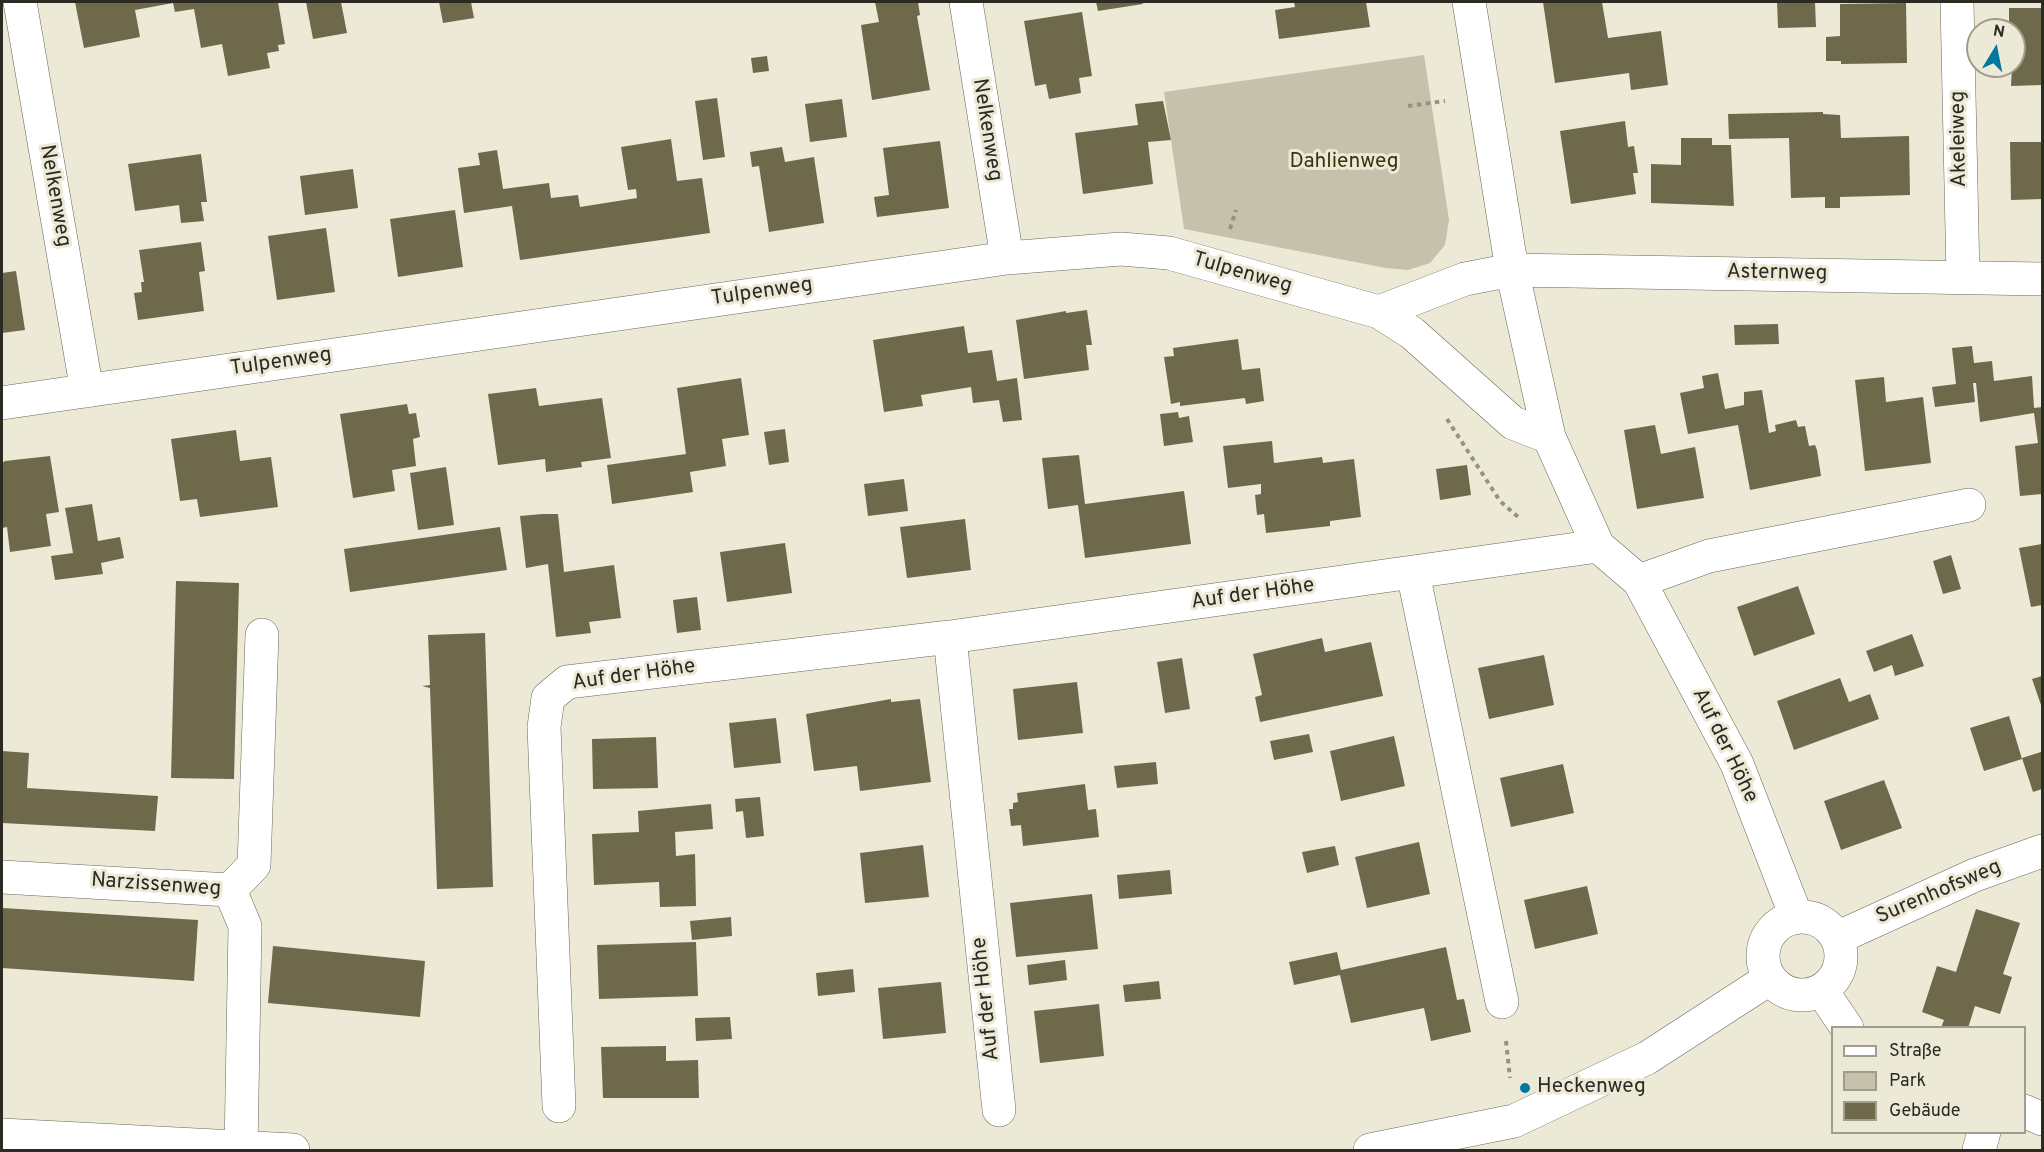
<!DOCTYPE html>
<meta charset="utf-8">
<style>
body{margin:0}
#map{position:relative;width:2044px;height:1152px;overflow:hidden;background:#ede9d7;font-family:Overpass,sans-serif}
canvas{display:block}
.frame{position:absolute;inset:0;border:3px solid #2b2a23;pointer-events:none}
.legend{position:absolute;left:1831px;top:1026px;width:195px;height:108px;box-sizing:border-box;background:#ede9d7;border:2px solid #9f9d8f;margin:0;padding:8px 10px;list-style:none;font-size:18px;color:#2b2a23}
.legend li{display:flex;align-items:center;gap:12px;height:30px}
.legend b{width:30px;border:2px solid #9f9d8f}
.north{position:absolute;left:1966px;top:18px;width:60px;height:60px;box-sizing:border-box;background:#ede9d7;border:2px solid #9f9d8f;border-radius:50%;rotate:10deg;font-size:16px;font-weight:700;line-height:24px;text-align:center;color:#2b2a23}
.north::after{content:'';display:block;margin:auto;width:21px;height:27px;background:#0377a0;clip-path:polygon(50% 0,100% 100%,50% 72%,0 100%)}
</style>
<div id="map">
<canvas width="2044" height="1152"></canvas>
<div class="frame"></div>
<ul class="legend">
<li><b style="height:8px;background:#fff"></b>Straße</li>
<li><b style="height:16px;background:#c5c1aa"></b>Park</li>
<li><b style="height:16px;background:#6f694c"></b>Gebäude</li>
</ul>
<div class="north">N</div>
</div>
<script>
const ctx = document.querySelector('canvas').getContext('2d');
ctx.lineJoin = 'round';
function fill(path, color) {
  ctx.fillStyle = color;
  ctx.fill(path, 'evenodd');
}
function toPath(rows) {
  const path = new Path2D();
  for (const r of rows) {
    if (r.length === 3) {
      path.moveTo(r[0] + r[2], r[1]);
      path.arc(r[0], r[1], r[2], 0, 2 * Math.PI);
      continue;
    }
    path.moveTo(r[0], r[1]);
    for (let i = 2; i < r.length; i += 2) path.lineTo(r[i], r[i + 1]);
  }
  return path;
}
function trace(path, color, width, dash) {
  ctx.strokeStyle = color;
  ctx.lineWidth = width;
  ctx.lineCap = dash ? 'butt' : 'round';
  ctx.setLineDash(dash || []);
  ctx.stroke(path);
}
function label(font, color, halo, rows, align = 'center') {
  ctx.font = font + ' Overpass,sans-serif';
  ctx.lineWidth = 6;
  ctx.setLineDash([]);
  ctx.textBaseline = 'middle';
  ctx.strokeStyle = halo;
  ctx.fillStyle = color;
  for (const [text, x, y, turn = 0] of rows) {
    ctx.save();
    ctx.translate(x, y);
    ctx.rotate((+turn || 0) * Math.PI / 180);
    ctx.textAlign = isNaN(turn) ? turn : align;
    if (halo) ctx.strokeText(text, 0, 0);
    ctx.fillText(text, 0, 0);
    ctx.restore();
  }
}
fill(toPath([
 [1424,55,1449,220,1445,245,1430,263,1408,270,1386,268,1184,229,1164,92]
]), '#c5c1aa');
fill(toPath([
 [75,2,278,2,285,44,278,45,279,51,267,53,270,68,228,76,222,44,201,48,194,9,175,12,173,3,135,10,140,37,84,48],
 [306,2,341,2,347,33,313,39],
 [439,2,471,2,474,18,443,23],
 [875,2,918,2,920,15,917,16,930,90,872,100,861,25,879,22],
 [1096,2,1142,2,1143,4,1098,11],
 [1294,2,1366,2,1370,27,1279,39,1275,10,1295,7],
 [1543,2,1602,2,1608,38,1661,31,1668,85,1631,90,1629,73,1555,83],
 [1777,2,1815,2,1816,27,1778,28],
 [1906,3,1907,63,1841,64,1841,61,1826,61,1826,37,1840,36,1840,4],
 [2009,8,2042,8,2042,85,2011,86,2014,30,2009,30],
 [1082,12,1092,76,1079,78,1081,93,1049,99,1046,84,1035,86,1024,21],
 [767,56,769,71,753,73,751,58],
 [717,98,725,157,703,160,695,101],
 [842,99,847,137,810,142,805,104],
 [1163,101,1171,140,1148,142,1153,184,1083,194,1075,133,1138,125,1135,104],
 [1823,112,1823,114,1840,115,1841,138,1909,136,1910,195,1840,197,1840,208,1825,208,1825,197,1791,198,1789,138,1729,139,1728,114],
 [1625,121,1628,147,1634,146,1638,173,1633,173,1636,194,1571,204,1560,131],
 [1681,138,1712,138,1712,145,1731,145,1734,206,1651,203,1651,164,1681,165],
 [671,139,677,181,702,178,710,233,520,260,512,206,464,213,458,168,480,165,478,153,497,150,503,189,549,183,551,198,578,195,580,207,637,198,636,189,628,190,621,147],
 [940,141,949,208,877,217,874,197,889,195,883,148],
 [2010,142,2042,142,2042,199,2011,200],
 [782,147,785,162,814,157,824,223,769,232,759,166,752,167,750,152],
 [201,154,207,202,201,202,204,221,181,223,179,205,135,211,128,164],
 [353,169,358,208,305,215,300,176],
 [455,210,463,267,398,277,390,219],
 [326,228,335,292,277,300,268,236],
 [201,242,205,271,199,272,204,311,138,320,134,293,142,292,141,282,144,282,139,250],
 [16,271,25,330,2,333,2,273],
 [1087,310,1092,345,1086,345,1089,370,1024,379,1016,320,1066,311,1066,313],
 [1778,324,1779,344,1735,345,1734,325],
 [964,326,968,353,992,350,997,381,1017,378,1022,420,1003,422,999,400,973,403,971,387,921,395,923,406,884,412,873,340],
 [1238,339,1242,370,1260,368,1264,401,1246,404,1245,398,1180,406,1180,402,1171,404,1164,357,1174,356,1173,348],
 [1972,346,1974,363,1992,361,1994,381,2032,376,2034,408,2042,407,2042,494,2020,496,2015,446,2038,443,2034,413,1980,422,1976,383,1973,383,1975,402,1935,407,1932,387,1956,384,1952,348],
 [1718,373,1725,409,1744,405,1744,392,1762,390,1769,433,1776,431,1775,425,1796,420,1798,427,1805,426,1809,446,1815,445,1817,450,1821,476,1750,490,1738,425,1688,434,1680,393,1704,388,1702,376],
 [1884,377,1886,402,1923,397,1931,463,1865,471,1855,380],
 [741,378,749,435,722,439,726,466,690,472,693,492,612,504,607,465,686,454,677,388],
 [536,388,539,406,602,398,611,458,581,462,582,467,546,472,545,459,498,465,488,394],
 [407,404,409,414,416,413,420,437,413,439,416,466,392,470,395,491,353,498,340,414],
 [1178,412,1179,418,1189,416,1193,442,1164,446,1160,414],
 [1655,425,1661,454,1695,447,1704,498,1637,509,1624,430],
 [785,429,789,462,769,465,764,432],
 [236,430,240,461,271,457,278,507,200,517,197,499,180,501,171,439],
 [1272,441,1274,463,1322,457,1323,463,1354,459,1361,517,1330,521,1330,526,1266,533,1264,514,1257,515,1255,495,1261,494,1261,484,1228,488,1223,446],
 [1079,455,1085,504,1184,491,1191,544,1085,558,1078,505,1048,509,1042,458],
 [50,456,59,512,46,514,51,546,10,552,7,527,2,528,2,463,5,461],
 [1467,465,1471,495,1440,500,1436,469],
 [446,467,454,525,418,530,410,473],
 [904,479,908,511,868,516,864,484],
 [92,504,98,541,120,537,124,558,101,563,103,574,55,580,51,556,73,553,65,508],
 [542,514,558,514,564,572,614,565,621,618,589,622,591,633,556,637,548,564,526,568,520,516],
 [965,519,971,570,907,578,900,527],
 [500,527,507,570,350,592,344,549],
 [785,543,792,593,727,602,720,552],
 [2042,544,2042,605,2031,607,2019,548],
 [1951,555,1961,589,1943,594,1933,561],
 [176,581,239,583,234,779,171,778],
 [1798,586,1815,634,1754,656,1737,607],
 [697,597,701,630,677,633,673,600],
 [485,633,493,887,437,889,430,688,422,686,430,685,428,635],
 [1912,634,1924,666,1895,676,1892,665,1874,672,1866,651],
 [1322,638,1325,652,1371,642,1383,696,1260,722,1255,697,1262,695,1253,654],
 [1544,655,1554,705,1489,719,1478,668],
 [1182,658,1190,709,1165,713,1157,662],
 [2042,676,2042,708,2032,679],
 [1840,678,1849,702,1870,694,1879,719,1794,750,1777,701],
 [1077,682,1083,733,1018,740,1013,689],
 [891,699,891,702,920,699,931,782,860,791,857,766,814,771,806,714],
 [2009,716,2022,759,1984,771,1970,728],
 [776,718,781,763,734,768,729,723],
 [1309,734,1313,752,1274,760,1270,741],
 [1394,736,1405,786,1341,801,1330,751],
 [656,737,658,788,593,789,592,739],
 [2,751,29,753,27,788,158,796,155,831,2,823],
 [2041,752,2042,789,2033,792,2022,758],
 [1156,762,1158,784,1117,788,1114,766],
 [1563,764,1574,813,1511,827,1500,778],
 [1884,780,1902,828,1841,850,1824,801],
 [1085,784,1088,810,1096,809,1099,837,1023,846,1021,825,1011,826,1009,809,1013,809,1013,803,1018,802,1017,793],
 [760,797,764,836,746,838,743,811,736,812,735,799],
 [711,804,713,829,675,832,676,856,695,854,696,906,660,907,659,882,594,885,592,834,639,832,638,811],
 [1419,842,1430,894,1367,908,1355,857],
 [923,845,929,897,865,903,860,853],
 [1335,846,1339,865,1307,873,1302,852],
 [1170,870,1172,894,1119,899,1117,875],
 [1587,886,1598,934,1535,949,1524,900],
 [1092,894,1098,949,1016,957,1010,903],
 [3,908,198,920,194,981,2,968],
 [1976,909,2020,923,2003,974,2012,977,2000,1014,1975,1006,1968,1028,1941,1028,1944,1020,1922,1012,1937,966,1956,972],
 [731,917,732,936,692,940,690,921],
 [696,942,698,996,599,999,597,945],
 [273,946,425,961,420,1017,268,1003],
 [1446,947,1457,1000,1464,999,1471,1032,1431,1041,1424,1008,1351,1023,1340,975,1294,985,1289,962,1337,952,1341,970],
 [1065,960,1067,980,1029,985,1027,965],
 [853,969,855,992,818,996,816,973],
 [1159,981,1161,999,1125,1002,1123,985],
 [941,982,946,1033,883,1039,878,988],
 [1099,1004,1104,1056,1040,1063,1034,1011],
 [730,1017,732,1039,696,1041,695,1018],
 [666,1046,666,1061,698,1060,699,1098,603,1098,601,1047]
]), '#6f694c');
const minor = toPath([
 [20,2,87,391],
 [966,2,1007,258],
 [1469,2,1512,270,1549,437,1598,546,1639,581,1737,764,1796,916],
 [1957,2,1963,277],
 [1379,312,1412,333,1513,423,1549,437],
 [2,403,1007,258,1121,249,1169,253,1379,312,1465,279,1512,270,2042,279],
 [1413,573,1502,1002],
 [1639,581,1709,556,1969,505],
 [950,637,999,1110],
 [2,877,230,890,245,926,241,1150],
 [230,890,254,865,262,635],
 [1802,956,39],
 [1837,938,1975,875,2042,851],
 [1822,991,1847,1028],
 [559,1106,544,727,548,698,567,682,950,637,1598,546],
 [2024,1111,2042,1119],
 [2,1135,293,1150],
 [1370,1150,1514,1121,1647,1058,1769,979],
 [1979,1150,1984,1132]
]);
trace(minor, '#6a6757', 34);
trace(toPath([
 [1408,106,1445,101],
 [1230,229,1236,210],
 [1447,419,1500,501,1518,517],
 [1506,1041,1510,1078]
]), '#959285', 4, [4.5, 4.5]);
trace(minor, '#fff', 33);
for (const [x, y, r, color] of [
 [1525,1088,6,"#0377a0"]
]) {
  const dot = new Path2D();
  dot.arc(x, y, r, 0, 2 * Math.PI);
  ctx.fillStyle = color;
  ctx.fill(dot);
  trace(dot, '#ede9d7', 2);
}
label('21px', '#2b2a23', '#ede9d7', [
 ["Nelkenweg",986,130,81],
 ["Akeleiweg",1960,139,-91],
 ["Nelkenweg",54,196,80],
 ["Tulpenweg",1242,274,16],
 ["Asternweg",1777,274,1],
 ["Tulpenweg",762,293,-8],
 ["Tulpenweg",281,363,-8],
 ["Auf der Höhe",1253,595,-8],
 ["Auf der Höhe",634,676,-8],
 ["Auf der Höhe",1724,746,64],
 ["Narzissenweg",156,886,4],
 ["Surenhofsweg",1939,893,-23],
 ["Auf der Höhe",987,999,-96]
]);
label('21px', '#3b3309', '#ede9d7', [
 ["Dahlienweg",1344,163]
]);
label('21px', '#2b2a23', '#ede9d7', [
 ["Heckenweg",1537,1088]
], 'left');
</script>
